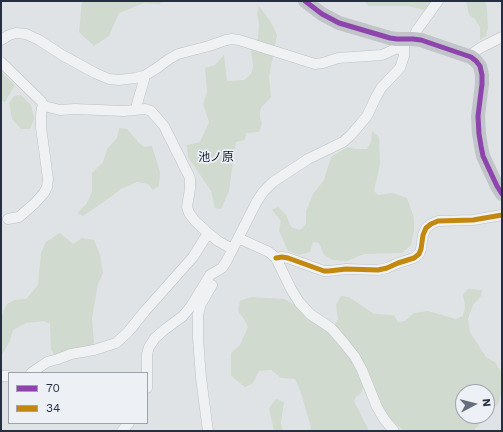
<!DOCTYPE html>
<meta charset="utf-8">
<style>
body{margin:0}
#map{position:relative;width:503px;height:432px;overflow:hidden;background:#e0e3e6;font-family:"Work Sans",sans-serif}
canvas{display:block}
.frame{position:absolute;inset:0;border:2px solid #252f41;pointer-events:none}
.legend{position:absolute;left:8px;top:372px;width:140px;height:52px;box-sizing:border-box;background:#edf1f6;border:1px solid #9da3ae;margin:0;padding:5px 7px;list-style:none;font-size:12px;color:#252f41}
.legend li{display:flex;align-items:center;gap:8px;height:20px}
.legend b{width:20px;border:1px solid #9da3ae}
.north{position:absolute;left:455px;top:384px;width:40px;height:40px;box-sizing:border-box;background:#edf1f6;border:1px solid #9da3ae;border-radius:50%;rotate:83deg;font-size:11px;font-weight:700;line-height:16px;text-align:center;color:#252f41}
.north::after{content:'';display:block;margin:auto;width:14px;height:18px;background:#666e7b;clip-path:polygon(50% 0,100% 100%,50% 72%,0 100%)}
</style>
<div id="map">
<canvas width="503" height="432"></canvas>
<div class="frame"></div>
<ul class="legend">
<li><b style="height:5px;background:#8e44ad"></b>70</li>
<li><b style="height:5px;background:#c28810"></b>34</li>
</ul>
<div class="north">N</div>
</div>
<script>
const ctx = document.querySelector('canvas').getContext('2d');
ctx.lineJoin = 'round';
function fill(path, color) {
  ctx.fillStyle = color;
  ctx.fill(path, 'evenodd');
}
function toPath(rows) {
  const path = new Path2D();
  for (const r of rows) {
    path.moveTo(r[0], r[1]);
    for (let i = 2; i < r.length; i += 2) path.lineTo(r[i], r[i + 1]);
  }
  return path;
}
function trace(path, color, width, dash) {
  ctx.strokeStyle = color;
  ctx.lineWidth = width;
  ctx.lineCap = dash ? 'butt' : 'round';
  ctx.setLineDash(dash || []);
  ctx.stroke(path);
}
function label(font, color, halo, rows, align = 'center') {
  ctx.font = font + ' "Work Sans","Noto Sans JP",sans-serif';
  ctx.lineWidth = 3.5;
  ctx.setLineDash([]);
  ctx.textBaseline = 'middle';
  ctx.strokeStyle = halo;
  ctx.fillStyle = color;
  for (const [text, x, y, turn = 0] of rows) {
    ctx.save();
    ctx.translate(x, y);
    ctx.rotate((+turn || 0) * Math.PI / 180);
    ctx.textAlign = isNaN(turn) ? turn : align;
    if (halo) ctx.strokeText(text, 0, 0);
    ctx.fillText(text, 0, 0);
    ctx.restore();
  }
}
fill(toPath([
 [82,1,165,1,159,4,144,3,119,13,109,36,94,46,79,32],
 [364,1,432,1,425,10,408,6,368,6],
 [466,1,485,1,487,9,488,28,486,36,480,40,480,27,475,19,469,15],
 [259,6,271,22,277,35,269,77,271,97,261,108,260,112,260,118,262,123,259,132,246,133,245,140,236,142,229,191,221,209,215,208,211,191,188,157,187,145,200,142,209,122,203,104,207,92,205,68,215,65,224,55,227,81,244,80,251,74,253,66,251,51,258,38,259,24,257,14],
 [1,71,15,85,5,102,1,101],
 [21,95,31,105,34,119,30,129,21,129,12,119,9,103,14,96],
 [119,128,127,129,139,143,144,147,152,146,160,172,159,186,153,190,148,184,137,182,121,189,105,201,83,216,77,213,87,203,92,192,92,173,103,162,107,149,117,138],
 [372,131,379,137,380,164,374,191,378,195,393,193,407,198,414,218,414,230,411,245,402,253,364,254,347,261,333,260,324,255,319,243,313,242,310,252,299,255,288,251,279,231,281,221,272,210,278,207,286,215,291,227,300,230,306,224,306,211,313,194,324,180,331,157,348,147,355,149,367,149,371,142],
 [60,233,73,244,82,238,94,240,100,255,103,273,98,284,92,318,94,343,88,348,55,356,51,349,50,324,44,321,26,323,13,330,10,341,1,356,1,316,7,304,14,300,26,299,38,285,41,253,46,242],
 [468,289,482,290,481,296,473,305,468,319,470,332,486,357,495,362,502,374,502,390,498,404,493,409,487,410,487,392,463,392,463,416,483,416,479,425,473,431,404,431,384,414,364,385,361,393,356,397,354,401,369,431,311,431,310,424,301,393,295,379,281,378,271,370,259,371,253,383,245,387,231,376,231,353,240,345,248,327,244,319,238,311,240,301,251,297,284,299,295,305,310,320,323,325,334,325,338,320,336,305,341,296,349,297,374,314,394,315,398,322,405,321,414,313,428,311,456,319,463,316,465,306,463,294],
 [276,399,284,402,281,423,283,431,274,431,269,408]
]), '#d0dacf');
const street = toPath([
 [413,39,417,30,438,1],
 [1,40,9,35,16,33,26,34,39,40,62,55,95,73,109,79,119,80,135,78,144,76,157,68,169,59,178,54,209,46,226,40,232,39,239,40,315,64,323,63,338,58,382,55,395,49,404,48,404,41],
 [471,57,473,53,480,48,502,37],
 [1,62,41,101,44,106,60,110,75,109,124,111,145,109,151,111,164,126,190,178,190,189,187,207,189,213,195,221,208,233,218,241,232,249],
 [137,109,137,104,144,80,144,76],
 [8,219,19,217,34,204,44,193,47,187,48,179,41,127,41,114,42,108,44,106],
 [238,238,269,252,276,258,291,289,299,302,310,314,331,328,344,343,355,357,362,370,377,407,384,419,394,431],
 [276,258,282,257,288,258,324,271,329,271,346,269,378,270,387,268,398,263,414,258,419,254,421,249,423,235,426,228,431,224,438,221,473,220,502,215],
 [31,373,47,362,58,359,71,354,94,350,116,343,128,332,145,311,193,257,208,233],
 [1,376,9,376],
 [147,388,147,354,149,347,155,338,164,330,183,316,191,306,210,275,222,268,226,262,256,203,263,192,273,182,308,159,343,142,351,135,367,116,376,97,381,88,400,68,404,56,404,48],
 [122,431,129,423],
 [208,431,201,378,198,338,198,314,201,304,212,285]
]);
trace(street, '#bec1c4', 11);
trace(street, '#eff1f2', 10);
trace(toPath([
 [305,1,322,14,339,23,390,38,397,39,413,39,421,40,471,57,476,61,480,66,482,75,482,84,478,116,479,134,481,146,483,156,489,169,497,186,502,194]
]), '#c1c4c9', 14);
trace(toPath([
 [305,1,322,14,339,23,390,38,397,39,413,39,421,40,471,57,476,61,480,66,482,75,482,84,478,116,479,134,481,146,483,156,489,169,497,186,502,194]
]), '#8e44ad', 5);
trace(toPath([
 [276,258,282,257,288,258,324,271,329,271,346,269,378,270,387,268,398,263,414,258,419,254,421,249,423,235,426,228,431,224,438,221,473,220,502,215]
]), '#c28810', 5);
label('12px', '#172031', '#edf1f6', [
 ["池ノ原",216,157]
]);
</script>
